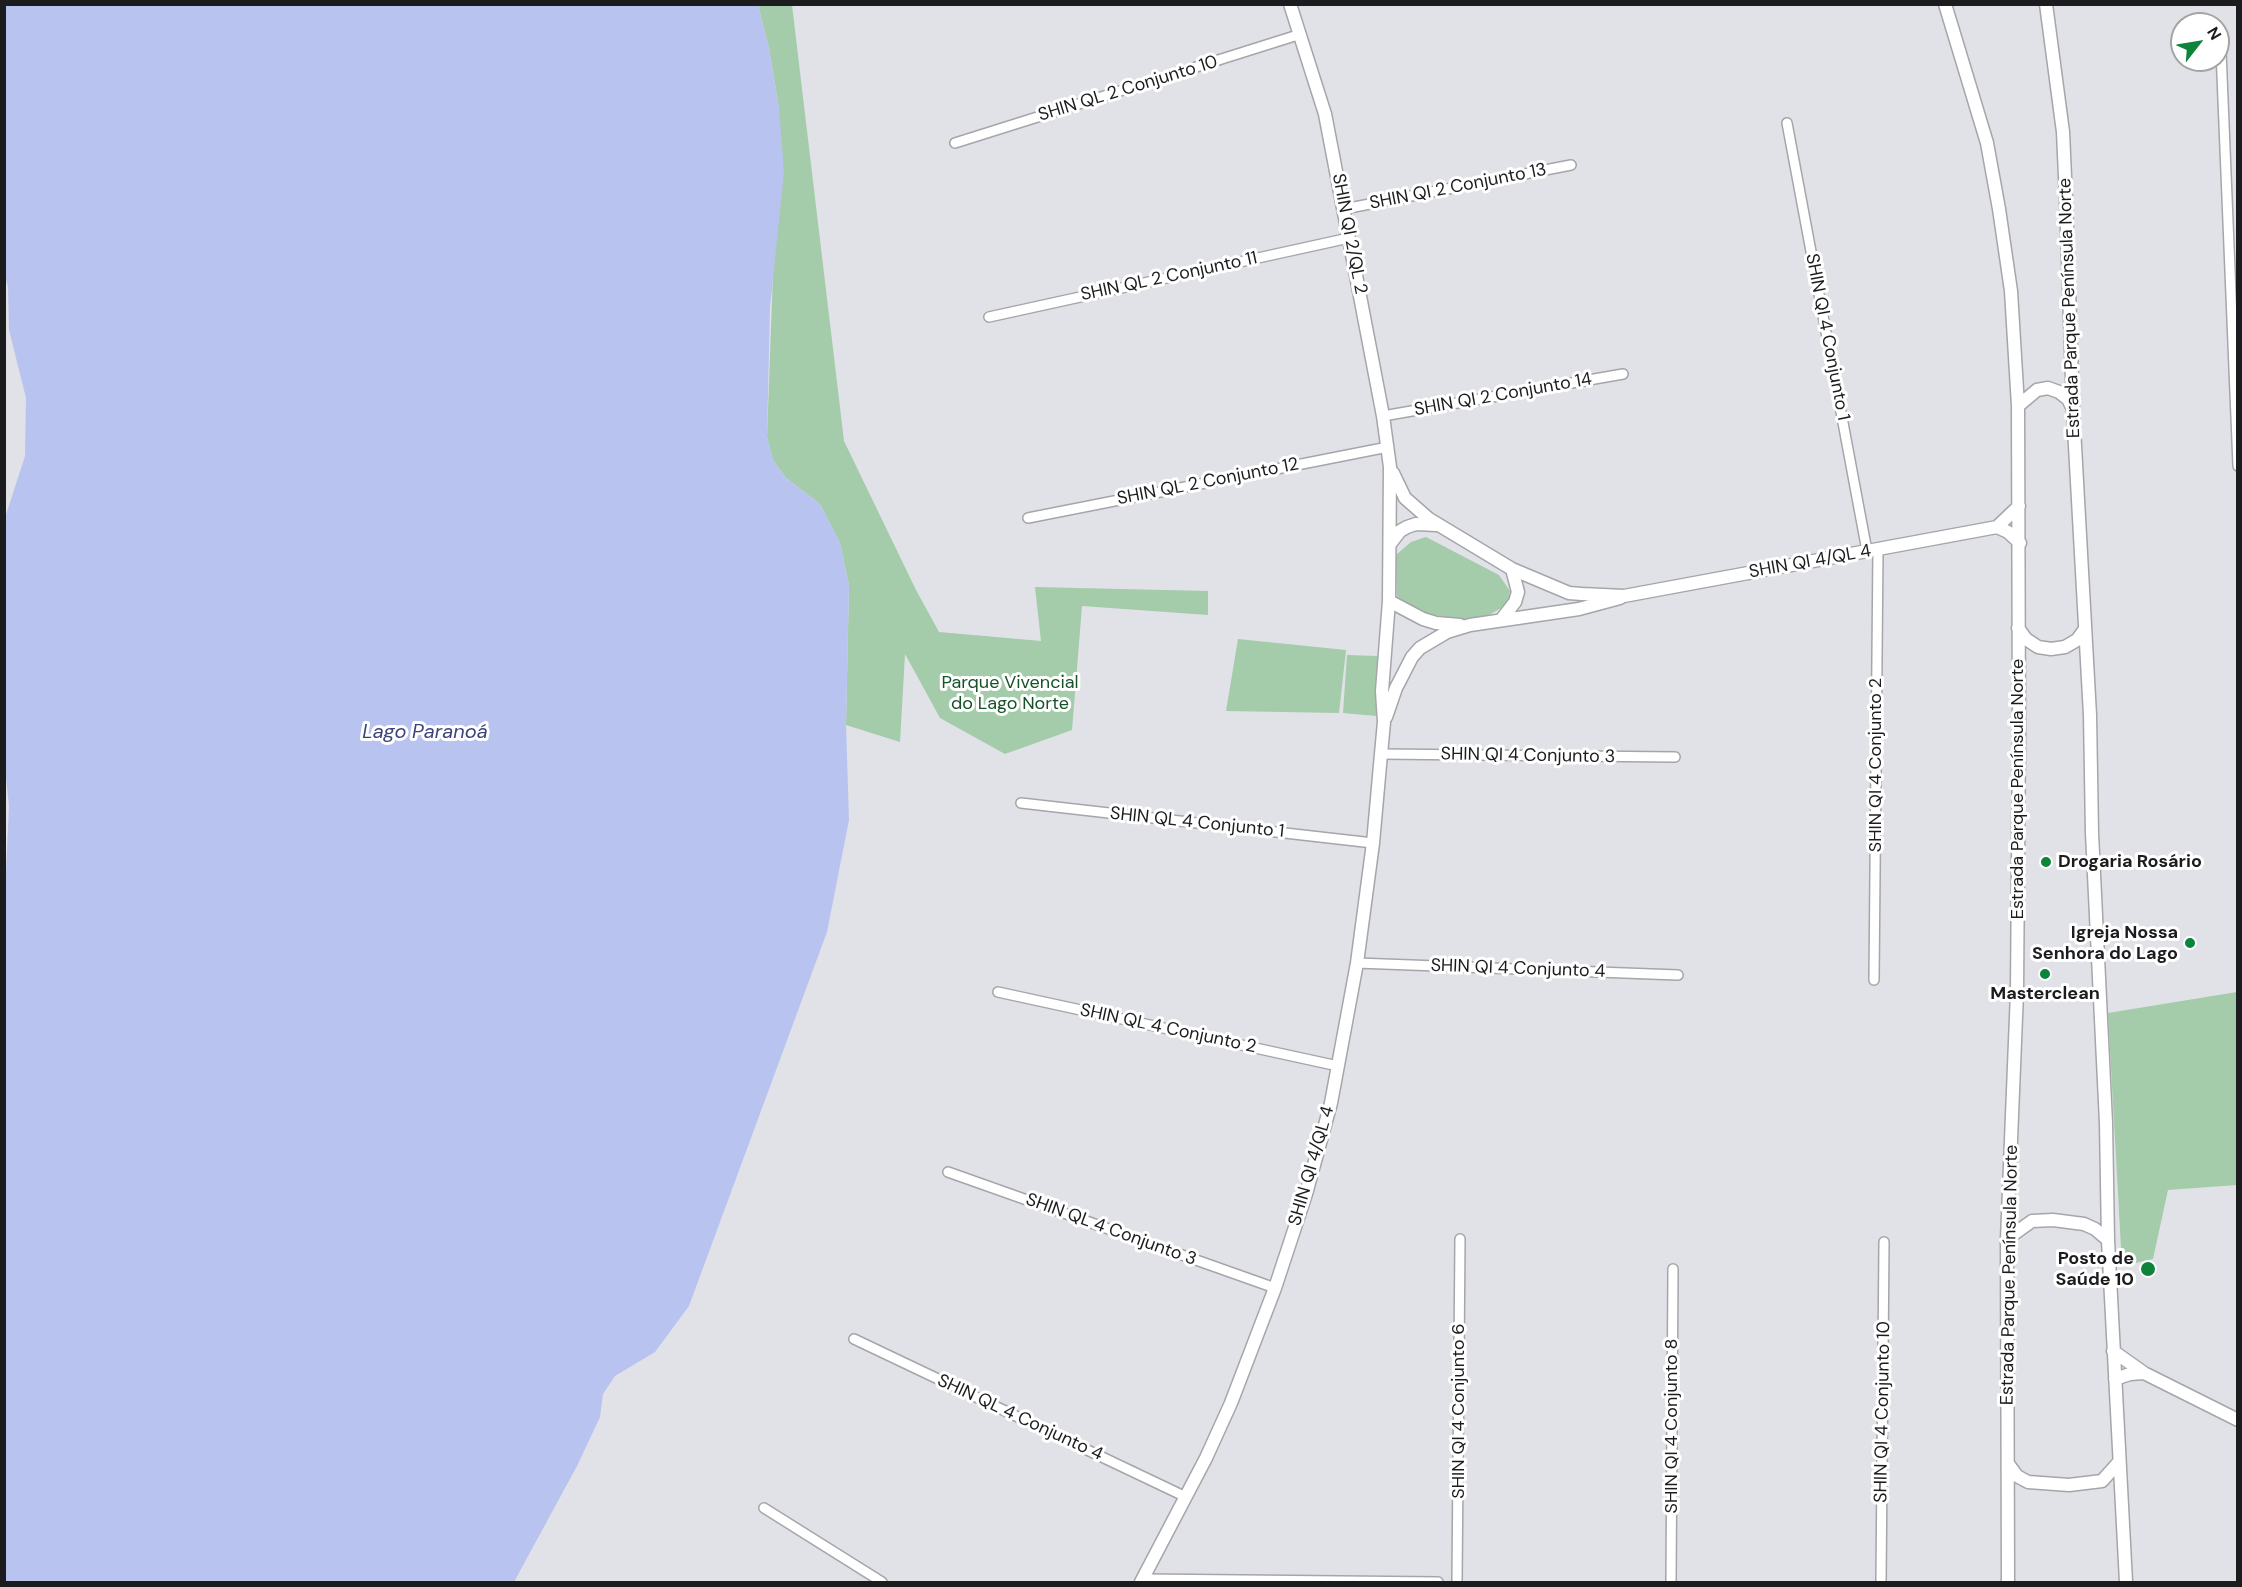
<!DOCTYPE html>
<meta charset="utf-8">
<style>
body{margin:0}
#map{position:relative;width:2242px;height:1587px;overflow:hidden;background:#e0e2e7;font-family:"DM Sans",sans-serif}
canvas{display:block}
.frame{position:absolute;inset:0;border:6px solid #1c1c1e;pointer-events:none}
.north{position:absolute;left:2170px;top:12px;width:60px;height:60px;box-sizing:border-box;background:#fff;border:2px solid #a4a4a5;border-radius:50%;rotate:59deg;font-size:16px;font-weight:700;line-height:24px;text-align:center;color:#1c1c1e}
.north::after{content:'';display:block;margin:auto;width:21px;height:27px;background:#0d833b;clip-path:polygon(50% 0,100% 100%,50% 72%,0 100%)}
</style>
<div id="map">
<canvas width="2242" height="1587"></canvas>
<div class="frame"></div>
<div class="north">N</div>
</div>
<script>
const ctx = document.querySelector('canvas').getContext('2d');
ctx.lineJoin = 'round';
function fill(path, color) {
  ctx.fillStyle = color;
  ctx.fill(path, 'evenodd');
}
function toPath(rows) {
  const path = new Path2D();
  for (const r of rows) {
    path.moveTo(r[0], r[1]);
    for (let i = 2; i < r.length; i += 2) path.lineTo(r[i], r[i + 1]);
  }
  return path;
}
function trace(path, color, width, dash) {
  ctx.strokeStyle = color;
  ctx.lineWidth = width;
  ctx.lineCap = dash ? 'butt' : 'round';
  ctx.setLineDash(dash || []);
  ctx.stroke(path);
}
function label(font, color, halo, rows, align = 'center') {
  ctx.font = font + ' "DM Sans",sans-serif';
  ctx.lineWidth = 6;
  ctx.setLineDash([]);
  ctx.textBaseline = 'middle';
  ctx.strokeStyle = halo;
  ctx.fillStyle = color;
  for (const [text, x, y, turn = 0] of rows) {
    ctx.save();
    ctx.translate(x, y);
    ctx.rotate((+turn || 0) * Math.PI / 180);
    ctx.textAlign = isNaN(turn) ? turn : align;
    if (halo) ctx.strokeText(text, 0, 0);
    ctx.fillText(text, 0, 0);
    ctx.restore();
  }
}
fill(toPath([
 [758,5,792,5,844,441,916,590,939,632,1041,641,1035,587,1208,591,1208,615,1082,606,1072,730,1005,754,940,718,905,654,900,742,846,725,849,585,840,543,820,504,786,478,773,460,767,437,779,108,769,48],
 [1426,537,1499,575,1510,591,1508,604,1489,615,1460,620,1413,611,1397,596,1396,555,1411,542],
 [1238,639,1346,650,1339,713,1226,711],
 [1347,655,1378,656,1376,716,1343,713],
 [2237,992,2237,1185,2168,1190,2153,1259,2122,1266,2108,1013]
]), '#a4cbaa');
fill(toPath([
 [5,4,758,5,769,48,779,108,784,172,770,308,767,437,773,460,786,478,820,504,840,543,849,585,846,725,849,820,827,932,689,1306,655,1352,615,1376,603,1394,600,1417,577,1466,514,1582,5,1582,4,916,9,806,4,759,4,521,25,456,26,398,9,330,8,287,4,272]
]), '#b9c3ef');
const street = toPath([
 [2221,51,2238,466],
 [1787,123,1867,551],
 [955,143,1301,34],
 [1344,209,1571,165],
 [989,317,1349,238],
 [1383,416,1623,374],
 [1028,518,1388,447],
 [1381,754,1675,757],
 [1021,803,1373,843],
 [1357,963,1678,975],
 [1874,980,1878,549],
 [998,992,1338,1066],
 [948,1172,1275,1288],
 [854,1339,1186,1497],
 [764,1508,882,1582],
 [1143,1579,1438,1582],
 [1457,1582,1460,1239],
 [1671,1582,1673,1269],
 [1881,1582,1884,1242]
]);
const secondary = toPath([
 [1945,4,1987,143,1999,209,2011,291,2018,406,2019,733,2017,992,2007,1239,2008,1582],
 [2046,4,2063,132,2066,199,2073,410,2090,715,2092,833,2106,1123,2108,1240,2126,1582],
 [2018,406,2037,390,2048,388,2059,392,2068,399,2073,409],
 [1393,473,1405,498,1429,519,1512,569,1569,593,1582,594,1624,596,1997,527,2008,532,2020,543],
 [1997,527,2019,506],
 [1390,544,1400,531,1407,527,1416,524,1436,525],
 [1389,601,1423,619,1436,623,1460,625],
 [1501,620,1515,602,1518,592,1512,569],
 [2018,628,2026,639,2038,647,2051,649,2065,647,2077,640,2085,629],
 [1386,717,1396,688,1412,657,1420,648,1447,632,1470,625,1579,609,1620,598],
 [2007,1239,2032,1221,2053,1220,2084,1224,2095,1229,2108,1240],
 [2113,1351,2144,1373,2238,1420],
 [2115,1379,2130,1374,2144,1373],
 [2009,1465,2017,1476,2028,1482,2069,1485,2102,1481,2119,1462],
 [1141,1582,1206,1458,1231,1403,1275,1288,1306,1194,1331,1103,1357,963,1373,843,1381,754,1384,722,1382,691,1389,601,1390,467,1383,416,1325,114,1290,4]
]);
trace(street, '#a5a6aa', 12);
trace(secondary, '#a5a6aa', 15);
trace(street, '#fff', 9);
trace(secondary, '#fff', 12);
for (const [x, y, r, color] of [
 [2046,862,6,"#0d833b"],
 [2190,943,6,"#0d833b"],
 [2045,974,6,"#0d833b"],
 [2148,1269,8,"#0d833b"]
]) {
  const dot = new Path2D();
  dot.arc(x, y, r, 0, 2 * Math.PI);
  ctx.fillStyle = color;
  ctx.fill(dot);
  trace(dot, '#fff', 2);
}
label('18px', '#1c1c1e', '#fff', [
 ["SHIN QL 2 Conjunto 10",1128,89,-17],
 ["SHIN QI 2 Conjunto 13",1458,187,-11],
 ["SHIN QI 2/QL 2",1349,234,79],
 ["SHIN QL 2 Conjunto 11",1169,277,-12],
 ["Estrada Parque Península Norte",2070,308,-92],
 ["SHIN QI 4 Conjunto 1",1827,337,79],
 ["SHIN QI 2 Conjunto 14",1503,395,-10],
 ["SHIN QL 2 Conjunto 12",1208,482,-11],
 ["SHIN QI 4/QL 4",1810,562,-10],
 ["SHIN QI 4 Conjunto 3",1528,756,1],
 ["SHIN QI 4 Conjunto 2",1876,765,-90],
 ["Estrada Parque Península Norte",2018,789,-90],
 ["SHIN QL 4 Conjunto 1",1197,823,6],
 ["SHIN QI 4 Conjunto 4",1518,969,2],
 ["SHIN QL 4 Conjunto 2",1168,1029,12],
 ["SHIN QI 4/QL 4",1312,1166,-74],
 ["SHIN QL 4 Conjunto 3",1111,1230,20],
 ["Estrada Parque Península Norte",2010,1275,-89],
 ["SHIN QI 4 Conjunto 6",1459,1411,-90],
 ["SHIN QI 4 Conjunto 10",1883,1412,-89],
 ["SHIN QL 4 Conjunto 4",1020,1418,25],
 ["SHIN QI 4 Conjunto 8",1672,1426,-90]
]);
label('18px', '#165228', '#fff', [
 ["Parque Vivencial",1010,683],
 ["do Lago Norte",1010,704]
]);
label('bold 18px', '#1c1c1e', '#fff', [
 ["Drogaria Rosário",2058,862,"left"],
 ["Igreja Nossa",2178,933],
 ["Senhora do Lago",2178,954],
 ["Masterclean",2045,994,"center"],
 ["Posto de",2134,1259],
 ["Saúde 10",2134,1280]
], 'right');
label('italic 20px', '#3b457c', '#fff', [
 ["Lago Paranoá",425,733]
]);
</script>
